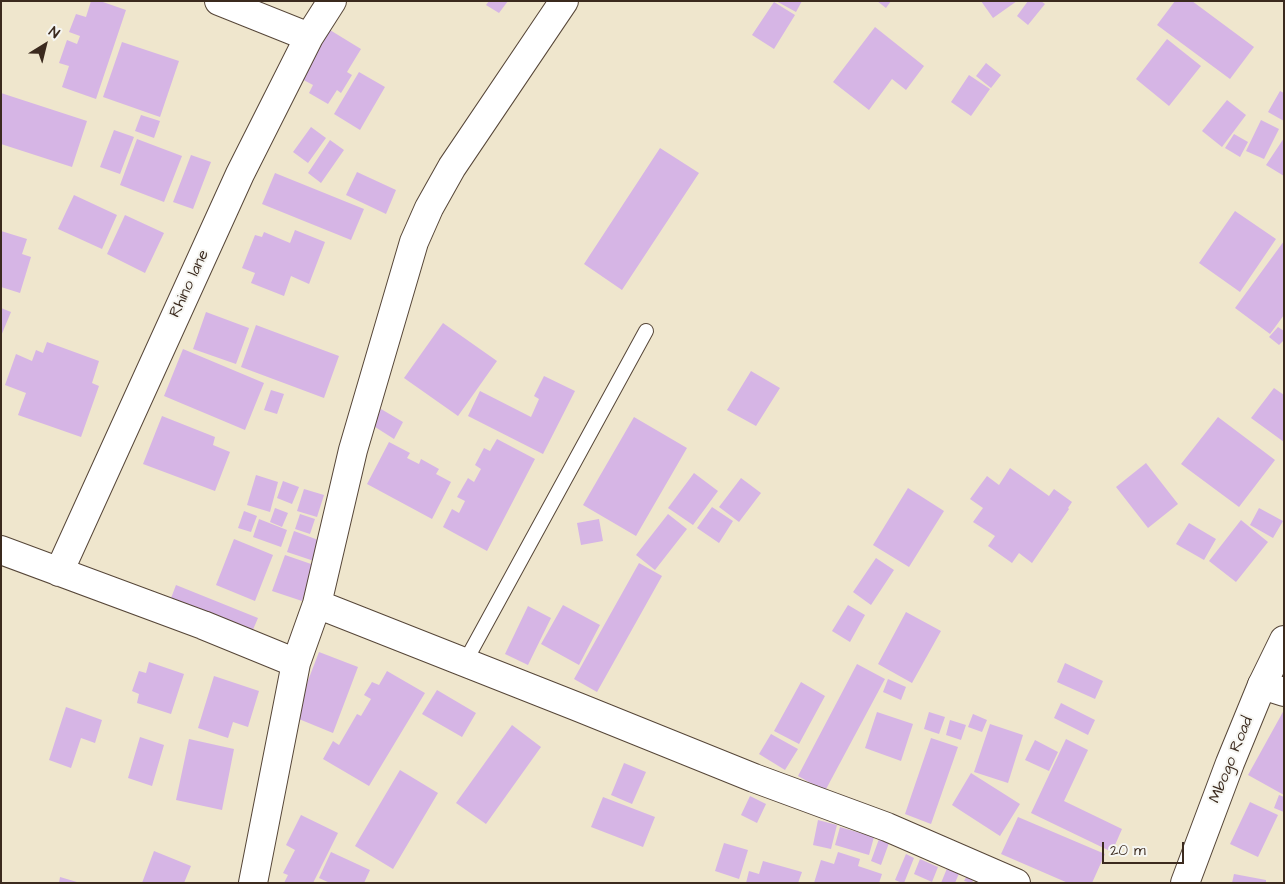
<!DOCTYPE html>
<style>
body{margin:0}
#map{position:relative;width:1285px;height:884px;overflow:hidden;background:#efe6cd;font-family:"Architects Daughter",sans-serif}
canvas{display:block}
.frame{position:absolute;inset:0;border:2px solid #3b2a1e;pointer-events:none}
.north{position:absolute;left:20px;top:20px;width:50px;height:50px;-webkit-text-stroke:4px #f6f6f2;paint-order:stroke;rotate:36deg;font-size:14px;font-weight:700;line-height:20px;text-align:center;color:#3b2a1e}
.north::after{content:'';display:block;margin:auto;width:18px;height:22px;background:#3b2a1e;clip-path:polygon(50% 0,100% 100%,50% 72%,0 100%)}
.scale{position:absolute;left:1102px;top:842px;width:82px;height:22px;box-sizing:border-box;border:2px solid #3b2a1e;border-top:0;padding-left:6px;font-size:15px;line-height:18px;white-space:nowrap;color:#3b2a1e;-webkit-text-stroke:4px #f6f6f2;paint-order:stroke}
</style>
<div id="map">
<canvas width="1285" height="884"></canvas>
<div class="frame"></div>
<div class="north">N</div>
<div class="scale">20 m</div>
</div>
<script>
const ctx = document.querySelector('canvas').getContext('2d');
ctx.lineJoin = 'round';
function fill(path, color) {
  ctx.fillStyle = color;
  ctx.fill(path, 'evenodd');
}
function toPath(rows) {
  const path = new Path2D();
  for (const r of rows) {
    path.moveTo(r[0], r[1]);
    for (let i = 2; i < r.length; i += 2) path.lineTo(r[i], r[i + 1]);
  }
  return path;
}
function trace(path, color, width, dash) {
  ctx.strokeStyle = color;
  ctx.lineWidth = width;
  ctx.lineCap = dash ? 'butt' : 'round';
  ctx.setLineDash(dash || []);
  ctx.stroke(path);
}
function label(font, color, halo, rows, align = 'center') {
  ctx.font = font + ' "Architects Daughter",sans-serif';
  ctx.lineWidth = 4;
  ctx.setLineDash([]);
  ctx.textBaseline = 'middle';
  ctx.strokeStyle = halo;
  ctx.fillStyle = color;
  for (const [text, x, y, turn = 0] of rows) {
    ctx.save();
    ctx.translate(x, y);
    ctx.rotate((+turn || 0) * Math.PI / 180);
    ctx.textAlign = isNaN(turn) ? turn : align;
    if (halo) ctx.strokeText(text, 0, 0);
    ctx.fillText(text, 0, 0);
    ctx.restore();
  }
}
fill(toPath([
 [91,1,100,1,126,10,96,99,62,87,69,66,59,63,67,40,77,44,80,36,69,32,76,14,86,17],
 [489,1,508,1,499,13,486,5],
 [776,1,802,1,796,12],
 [877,1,891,1,886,8],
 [981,1,1017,1,993,18],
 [1028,1,1041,1,1045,4,1028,25,1017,16],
 [1175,1,1192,1,1254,47,1230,79,1157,25],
 [774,2,795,15,774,49,752,35],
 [325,27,361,49,347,72,352,75,341,93,337,90,328,104,309,93,313,85,298,77],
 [875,27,924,66,906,90,892,79,869,110,833,82],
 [1167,39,1201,66,1169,106,1136,79],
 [122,42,179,61,160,117,103,97],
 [986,63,1001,75,991,88,976,76],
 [359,72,385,87,360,130,334,114],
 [969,75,990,89,971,116,951,102],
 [1280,91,1284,93,1284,121,1268,112],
 [1,93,87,121,72,167,1,144],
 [1227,100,1246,115,1222,147,1202,131],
 [141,115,160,121,154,138,135,131],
 [1261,120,1279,129,1264,159,1246,151],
 [311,127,326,138,308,163,293,152],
 [114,130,134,137,120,174,100,167],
 [1234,134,1248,142,1240,157,1225,148],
 [1284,138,1284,176,1266,165],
 [137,139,182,156,164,202,120,185],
 [330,140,344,150,321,183,308,173],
 [660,148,699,173,622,290,584,264],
 [191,155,211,162,193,209,173,202],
 [357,172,396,190,386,214,346,195],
 [275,173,364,209,351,240,262,204],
 [74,195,117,215,102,249,58,229],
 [1235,211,1276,239,1240,292,1199,263],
 [125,215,164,233,145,273,107,254],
 [295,230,325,242,309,284,291,276,284,296,251,283,255,273,242,268,255,235,262,237,264,232,290,243],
 [1,231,27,239,22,254,31,257,20,293,1,287],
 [1284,241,1284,315,1270,334,1235,308],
 [1,308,11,312,1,336],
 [206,312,249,328,236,364,193,349],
 [443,323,497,361,458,416,404,378],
 [256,325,339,356,324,398,241,367],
 [1278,327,1284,331,1284,340,1279,345,1269,337],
 [47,342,99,361,92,383,99,386,81,437,18,415,26,393,5,385,16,354,32,361,36,350,43,353],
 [183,349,264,383,245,430,164,396],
 [751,371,780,388,756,426,727,410],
 [544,376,575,391,543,454,468,416,480,391,531,417,539,399,534,396],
 [1274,388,1284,395,1284,442,1251,418],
 [271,390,284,394,277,414,264,410],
 [381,409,403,422,394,439,372,425],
 [162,416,215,437,213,445,230,452,215,491,143,464],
 [634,417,687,448,636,536,583,505],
 [1218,417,1275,460,1239,507,1181,464],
 [497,439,535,459,487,551,443,527,452,509,459,513,465,501,457,497,468,478,474,482,481,469,475,465,484,448,490,451],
 [389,442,410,453,407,458,419,464,421,459,439,469,436,474,451,482,432,519,367,484],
 [1146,463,1178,504,1148,528,1116,487],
 [1010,468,1049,496,1054,489,1072,502,1068,508,1069,509,1032,563,1019,553,1012,563,988,546,995,536,973,522,983,508,970,499,987,476,999,485],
 [694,473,718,491,693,525,668,508],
 [256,475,278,482,270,512,247,505],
 [741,478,761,493,739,522,719,507],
 [283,481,299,487,292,504,277,498],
 [908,488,944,511,909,567,873,545],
 [304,489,324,495,317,517,297,511],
 [712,507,733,521,719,543,697,528],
 [275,508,288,513,282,527,270,522],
 [1259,508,1283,521,1273,538,1250,525],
 [244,511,257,516,251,532,238,528],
 [300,514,315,519,310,534,295,529],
 [668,514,687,529,655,570,636,555],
 [259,519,287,530,281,547,253,537],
 [599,519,603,541,581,545,577,523],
 [1241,520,1268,542,1236,582,1209,561],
 [1189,523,1216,539,1204,560,1176,544],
 [294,531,321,541,314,561,287,552],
 [234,539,273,555,255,601,216,585],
 [285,555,314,565,302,601,272,591],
 [876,558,894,570,871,605,853,592],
 [639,563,662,576,597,692,574,679],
 [176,585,258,618,249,639,168,606],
 [563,605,600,625,579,665,541,644],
 [848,605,865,615,850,642,832,631],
 [528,606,551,618,528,665,505,654],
 [906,612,941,631,912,683,878,664],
 [319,652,358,667,333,733,294,717],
 [149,662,184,674,171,714,137,703,139,694,132,691,139,671,146,673],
 [1065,663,1103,681,1095,699,1057,682],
 [857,664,885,679,825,791,798,776],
 [387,671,425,693,369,786,323,759,333,741,339,745,357,714,361,716,371,699,364,695,372,682,379,685],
 [214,676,259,691,248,727,233,722,228,738,198,728],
 [888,679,906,687,901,700,883,692],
 [801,682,825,696,799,744,774,731],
 [437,690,476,713,462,737,422,714],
 [1061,703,1095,720,1088,735,1054,718],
 [66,707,102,720,95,743,81,738,71,768,49,760],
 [1284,710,1284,795,1248,775],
 [877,712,913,724,901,761,865,748],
 [929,712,945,717,939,734,924,729],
 [973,714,987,720,982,732,968,727],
 [950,720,966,725,961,740,946,735],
 [990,724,1023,735,1008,783,974,772],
 [512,725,541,747,486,824,456,803],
 [771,734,798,749,785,770,759,754],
 [140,737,164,745,152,786,128,778],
 [931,738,958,747,931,824,905,814],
 [189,739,234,749,222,810,176,800],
 [1066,739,1088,750,1064,801,1122,829,1112,852,1031,813],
 [1035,740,1058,752,1049,771,1025,760],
 [624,763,646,772,632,804,611,795],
 [400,770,438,793,393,869,355,846],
 [971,773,1020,804,1000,836,952,805],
 [1279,795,1284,797,1284,812,1274,808],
 [750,796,766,804,757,823,741,815],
 [603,797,655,817,643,847,591,827],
 [1250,802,1278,815,1258,857,1230,844],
 [301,815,338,833,313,883,284,883,288,875,283,873,295,850,286,845],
 [1018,817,1105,854,1092,883,1068,883,1001,854],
 [818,820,837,825,831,849,813,845],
 [840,827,874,837,869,855,835,845],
 [879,839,889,843,881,865,871,861],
 [724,843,748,850,739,879,715,871],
 [154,851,191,866,184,883,142,883],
 [331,852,370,870,364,883,330,883,319,878],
 [838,852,860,859,858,866,882,874,879,883,814,883,821,860,834,864],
 [906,854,914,858,904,883,902,883,895,880],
 [920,859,938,867,932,882,914,874],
 [763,861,802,872,798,883,746,883,749,871,759,874],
 [948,866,960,871,955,883,941,883],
 [969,872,975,875,972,883,964,881],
 [1234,874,1266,880,1266,883,1232,883],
 [60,877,77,882,77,883,59,883]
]), '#d6b5e5');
const lane = toPath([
 [465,662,646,331]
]);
const street = toPath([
 [219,1,309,37],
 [1,550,203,625,296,663],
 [59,572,240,174,309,37,332,1],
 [317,604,578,707,754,778,887,827,1016,883],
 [1262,685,1284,692],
 [253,883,296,663,317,604,353,450,414,242,429,208,452,167,564,1]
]);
const secondary = toPath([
 [1185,883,1230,763,1262,685,1284,640]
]);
trace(lane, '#564638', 16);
trace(street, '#564638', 30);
trace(secondary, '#564638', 30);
trace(lane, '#fff', 14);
trace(street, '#fff', 28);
trace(secondary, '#fff', 28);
label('16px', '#3b2a1e', '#f6f6f2', [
 ["Rhino lane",190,284,-65],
 ["Mbogo Road",1232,760,-68]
]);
</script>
